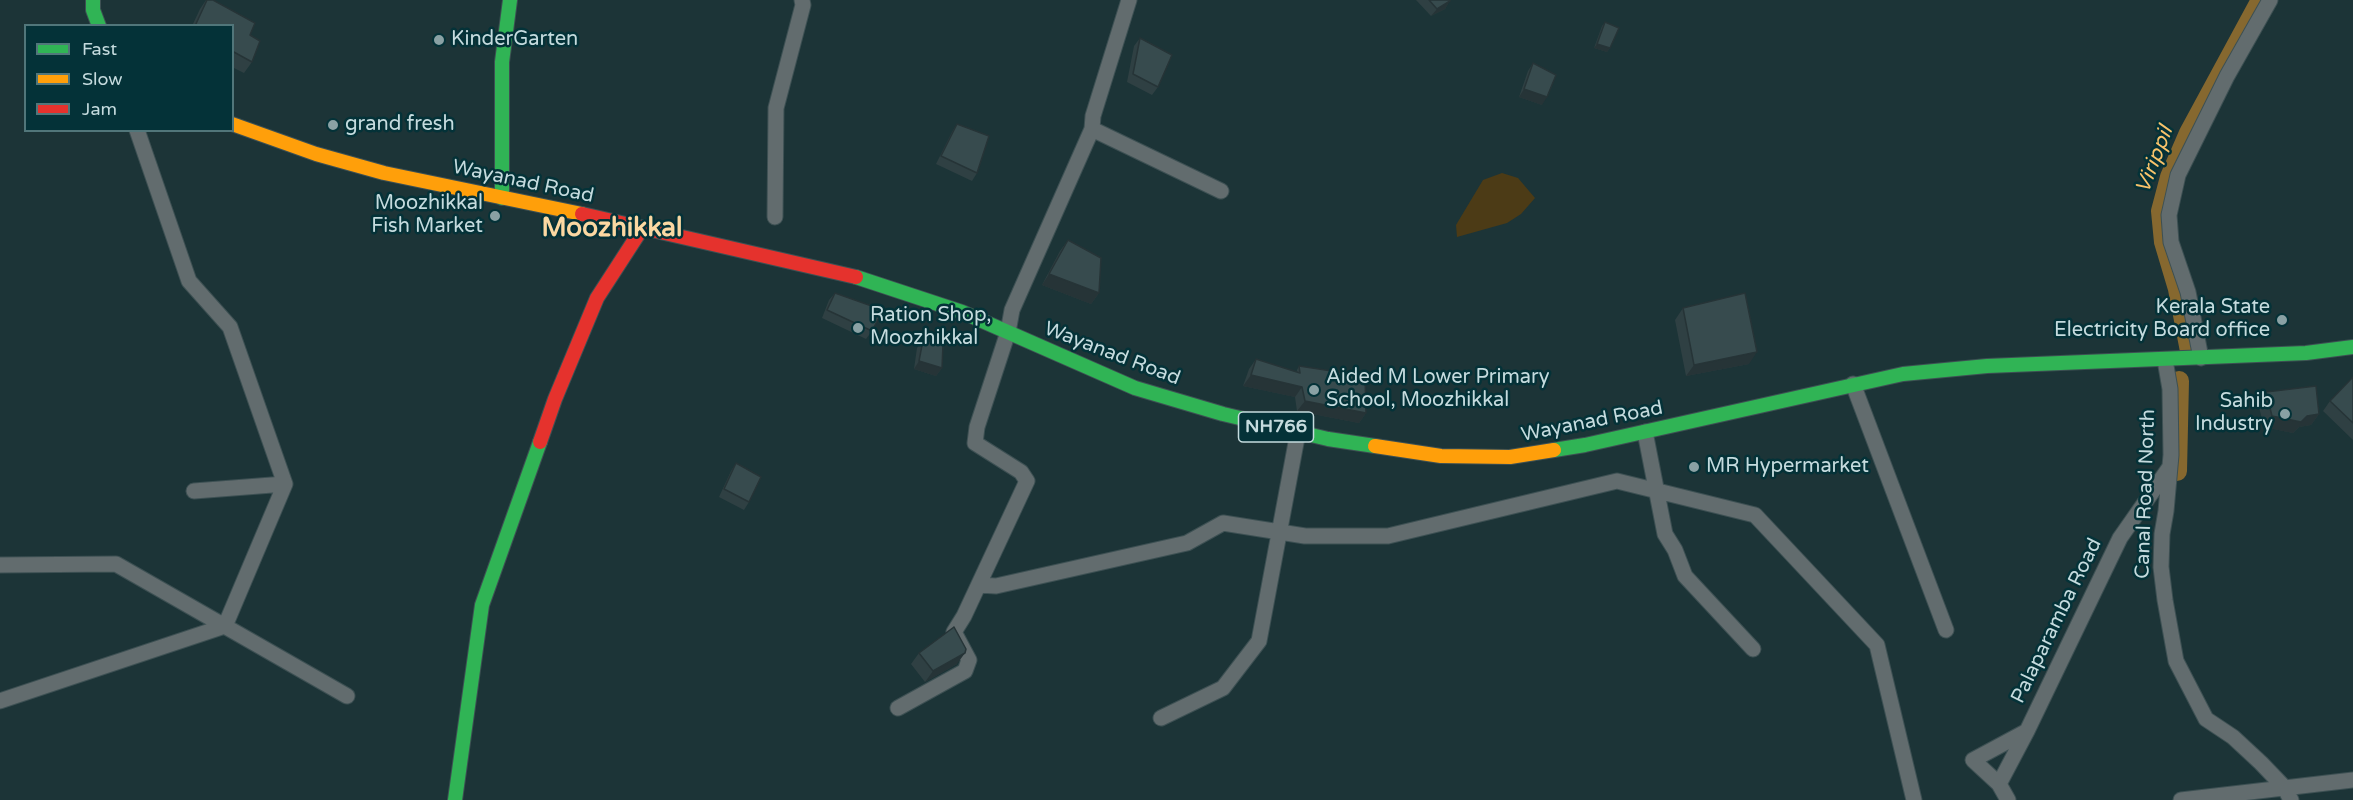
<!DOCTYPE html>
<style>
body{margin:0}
#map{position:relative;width:2353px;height:800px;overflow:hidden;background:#1c3437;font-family:"Varela Round",sans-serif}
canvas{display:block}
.legend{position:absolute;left:24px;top:24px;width:210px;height:108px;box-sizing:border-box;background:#043238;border:2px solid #51767a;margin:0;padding:8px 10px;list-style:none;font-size:18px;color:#c5dbde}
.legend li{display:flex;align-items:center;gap:12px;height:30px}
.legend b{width:30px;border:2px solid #51767a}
</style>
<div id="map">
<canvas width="2353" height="800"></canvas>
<ul class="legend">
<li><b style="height:8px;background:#30b455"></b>Fast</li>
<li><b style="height:8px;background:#ff9f0a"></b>Slow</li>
<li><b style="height:8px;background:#e5322d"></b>Jam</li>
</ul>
</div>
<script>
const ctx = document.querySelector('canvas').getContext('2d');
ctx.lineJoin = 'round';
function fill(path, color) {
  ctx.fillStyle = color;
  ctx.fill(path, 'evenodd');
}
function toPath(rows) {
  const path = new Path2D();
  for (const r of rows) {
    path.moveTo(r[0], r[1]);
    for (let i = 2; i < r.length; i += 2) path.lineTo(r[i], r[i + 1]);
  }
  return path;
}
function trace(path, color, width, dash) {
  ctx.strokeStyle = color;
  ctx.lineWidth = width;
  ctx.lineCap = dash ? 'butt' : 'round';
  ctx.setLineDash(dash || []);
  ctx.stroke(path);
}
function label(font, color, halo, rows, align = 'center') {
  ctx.font = font + ' "Varela Round",sans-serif';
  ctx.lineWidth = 5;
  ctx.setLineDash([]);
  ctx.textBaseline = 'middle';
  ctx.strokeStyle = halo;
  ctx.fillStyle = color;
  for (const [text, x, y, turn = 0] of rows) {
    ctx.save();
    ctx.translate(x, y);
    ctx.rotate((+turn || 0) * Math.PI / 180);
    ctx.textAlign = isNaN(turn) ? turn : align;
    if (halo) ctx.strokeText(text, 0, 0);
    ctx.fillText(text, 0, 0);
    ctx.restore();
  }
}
fill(toPath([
 [1502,173,1518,178,1535,198,1521,214,1507,223,1457,237,1456,225,1483,180]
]), '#4c3b16');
trace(toPath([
 [2190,351,2178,289,2164,242,2161,211,2170,177,2189,133,2261,0],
 [2177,471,2179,381]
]), '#86682f', 20);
const street = toPath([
 [1092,129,1221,191],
 [137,130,189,281,230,327,285,484,194,491],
 [775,217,776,108,803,5,802,0],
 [2201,358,2188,292,2171,242,2169,215,2178,175,2227,76,2270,0],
 [2165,360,2170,389,2171,455,2166,511,2162,534,2161,567,2165,600,2176,661,2206,719,2233,737,2261,763,2284,787,2291,800],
 [1853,384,1946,630],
 [1645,432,1665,534,1675,550,1685,576,1753,649],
 [0,565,116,564,347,696],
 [979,585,996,586,1187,543,1223,523,1305,536,1388,536,1617,481,1755,515,1877,645,1914,800],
 [0,701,225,626,285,484],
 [898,708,965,671,969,660,954,632,964,616,1027,481,1021,472,975,443,977,427,1008,332,1012,310,1092,129,1093,116,1129,0],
 [1161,718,1223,688,1259,641,1298,432],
 [1999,784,1973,760,2027,731],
 [2008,800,1999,784,2027,731,2120,538,2169,468],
 [2181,800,2353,780]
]);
const fast = toPath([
 [93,0,93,10,99,26],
 [502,198,502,62,510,0],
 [856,277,962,312,1135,388,1223,414,1328,439,1375,446],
 [1554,450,1585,445,1903,374,1987,366,2306,353,2353,347],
 [455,800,482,605,540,442]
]);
const slow = toPath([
 [232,124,316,154,384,173,582,214],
 [1375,446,1441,456,1510,457,1554,450]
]);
const jam = toPath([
 [582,214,856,277],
 [540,442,555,399,597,298,643,227]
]);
trace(street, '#3d5053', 17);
trace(fast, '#3d5053', 16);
trace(slow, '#3d5053', 16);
trace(jam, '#3d5053', 16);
trace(street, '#626c6e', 15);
trace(fast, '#30b455', 14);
trace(slow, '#ff9f0a', 14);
trace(jam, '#e5322d', 14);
fill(toPath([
 [206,0,213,0,250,35,252,62,244,73,232,67,232,26,192,26,200,9],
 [1416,0,1450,0,1445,9,1431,16],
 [1605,22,1610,48,1607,52,1594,48,1602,26],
 [1140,38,1158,87,1152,95,1127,82,1134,46],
 [1533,63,1542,105,1519,97,1528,71],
 [957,124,977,173,972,181,936,164,952,132],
 [1068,240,1099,293,1091,304,1042,285,1060,251],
 [835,293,872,331,866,339,822,318,829,300],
 [1683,308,1749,364,1686,376,1675,320],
 [923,340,942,368,936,376,914,369,917,348],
 [1256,359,1296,372,1299,366,1366,413,1359,423,1297,411,1295,397,1243,386,1249,369],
 [2353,377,2353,440,2323,411,2330,401],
 [2266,392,2319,414,2311,425,2299,427,2293,433,2264,427,2258,403],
 [736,463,749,502,744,510,719,497,731,471],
 [919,653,957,664,925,682,911,664]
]), '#2f4043');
fill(toPath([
 [1450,1,1445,9,1431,16,1437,9],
 [1597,44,1610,48,1607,52,1594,48],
 [1524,89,1547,97,1542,105,1519,97],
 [1049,274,1099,293,1091,304,1042,285],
 [1757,352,1749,364,1686,376,1694,365],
 [919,361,942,368,936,376,914,369],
 [1251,375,1302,387,1295,397,1243,386],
 [1305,401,1366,413,1359,423,1297,411],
 [2319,414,2311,425,2299,427,2293,433,2264,427,2272,416],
 [965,653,957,664,925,682,933,671]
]), '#263437');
const building = toPath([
 [207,0,213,0,255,23,250,35,260,41,252,62,232,51,232,26,195,26,207,0],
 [1429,0,1450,0,1450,1,1437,9,1429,0],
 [1605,22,1619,28,1610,48,1597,44,1605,22],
 [1140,38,1172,55,1158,87,1133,74,1140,38],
 [1533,63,1556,75,1547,97,1524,89,1533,63],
 [957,124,989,136,977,173,941,156,957,124],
 [1068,240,1101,258,1099,293,1049,274,1068,240],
 [835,293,883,310,872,331,827,310,835,293],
 [1745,293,1757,352,1694,365,1683,308,1745,293],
 [923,340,943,344,942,368,919,361,923,340],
 [1256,359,1300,373,1299,366,1365,376,1366,413,1305,401,1302,387,1251,375,1256,359],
 [2353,377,2353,423,2330,401,2353,377],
 [2316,386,2319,414,2307,416,2301,422,2272,416,2266,392,2316,386],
 [736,463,761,477,749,502,724,489,736,463],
 [954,627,966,649,965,653,933,671,919,653,954,627]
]);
fill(building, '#374b4e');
trace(building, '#263437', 1.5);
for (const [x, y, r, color] of [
 [439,40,6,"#8aa1a4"],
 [333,125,6,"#8aa1a4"],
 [495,216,6,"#8aa1a4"],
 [2282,320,6,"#8aa1a4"],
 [858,328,6,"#8aa1a4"],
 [1314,390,6,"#8aa1a4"],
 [2285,414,6,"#8aa1a4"],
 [1694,467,6,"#8aa1a4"]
]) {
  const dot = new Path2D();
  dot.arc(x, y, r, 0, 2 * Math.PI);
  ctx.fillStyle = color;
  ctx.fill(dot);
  trace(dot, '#043238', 2);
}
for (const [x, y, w] of [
 [1276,427,75]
]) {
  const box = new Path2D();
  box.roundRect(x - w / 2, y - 15, w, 30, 4.5);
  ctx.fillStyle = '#043238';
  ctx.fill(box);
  trace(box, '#c5dbde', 1.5);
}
label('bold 18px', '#c5dbde', null, [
 ["NH766",1276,427]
]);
label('20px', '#c5dbde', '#043238', [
 ["KinderGarten",451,40],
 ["grand fresh",345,125],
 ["Moozhikkal",483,204,"right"],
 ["Fish Market",483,227,"right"],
 ["Kerala State",2270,308,"right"],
 ["Electricity Board office",2270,331,"right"],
 ["Ration Shop,",870,316],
 ["Moozhikkal",870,339],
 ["Aided M Lower Primary",1326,378],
 ["School, Moozhikkal",1326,401],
 ["Sahib",2273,402,"right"],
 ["Industry",2273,425,"right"],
 ["MR Hypermarket",1706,467]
], 'left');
label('20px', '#c5dbde', '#043238', [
 ["Wayanad Road",523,182,12],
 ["Wayanad Road",1112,354,21],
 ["Wayanad Road",1592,422,-11],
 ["Canal Road North",2146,494,-88],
 ["Palaparamba Road",2057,621,-64]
]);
label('italic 21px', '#f8c36b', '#043238', [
 ["Virippil",2155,160,-69]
]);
label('bold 26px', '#fbd8a2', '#043238', [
 ["Moozhikkal",612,229]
]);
</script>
